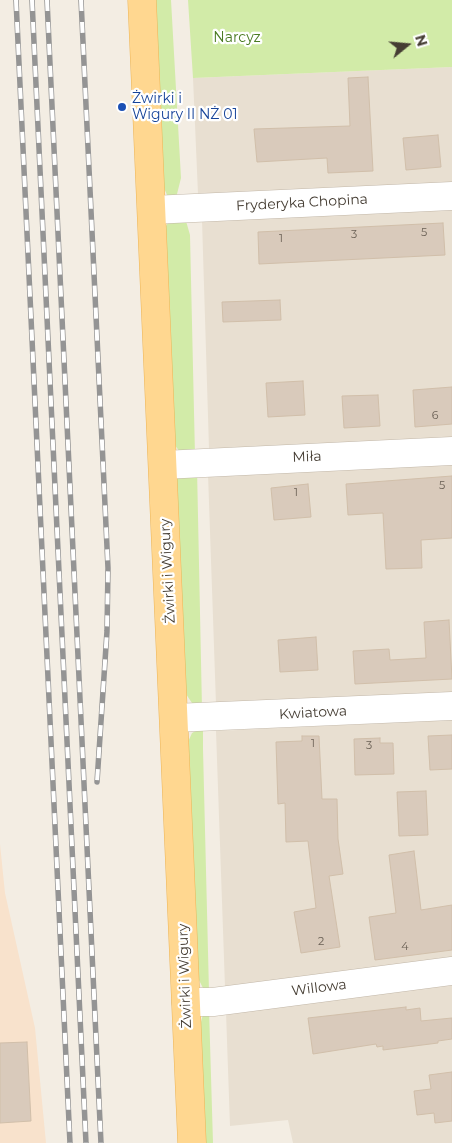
<!DOCTYPE html>
<meta charset="utf-8">
<style>
body{margin:0}
#map{position:relative;width:452px;height:1143px;overflow:hidden;background:#f3ede3;font-family:Montserrat,sans-serif}
canvas{display:block}
.north{position:absolute;left:382px;top:20px;width:50px;height:50px;-webkit-text-stroke:4px #fff;paint-order:stroke;rotate:73deg;font-size:14px;font-weight:700;line-height:20px;text-align:center;color:#453d33}
.north::after{content:'';display:block;margin:auto;width:18px;height:22px;background:#453d33;clip-path:polygon(50% 0,100% 100%,50% 72%,0 100%)}
</style>
<div id="map">
<canvas width="452" height="1143"></canvas>
<div class="north">N</div>
</div>
<script>
const ctx = document.querySelector('canvas').getContext('2d');
ctx.lineJoin = 'round';
function fill(path, color) {
  ctx.fillStyle = color;
  ctx.fill(path, 'evenodd');
}
function toPath(rows) {
  const path = new Path2D();
  for (const r of rows) {
    path.moveTo(r[0], r[1]);
    for (let i = 2; i < r.length; i += 2) path.lineTo(r[i], r[i + 1]);
  }
  return path;
}
function trace(path, color, width, dash) {
  ctx.strokeStyle = color;
  ctx.lineWidth = width;
  ctx.lineCap = dash ? 'butt' : 'round';
  ctx.setLineDash(dash || []);
  ctx.stroke(path);
}
function label(font, color, halo, rows, align = 'center') {
  ctx.font = font + ' Montserrat,sans-serif';
  ctx.lineWidth = 4.5;
  ctx.setLineDash([]);
  ctx.textBaseline = 'middle';
  ctx.strokeStyle = halo;
  ctx.fillStyle = color;
  for (const [text, x, y, turn = 0] of rows) {
    ctx.save();
    ctx.translate(x, y);
    ctx.rotate((+turn || 0) * Math.PI / 180);
    ctx.textAlign = isNaN(turn) ? turn : align;
    if (halo) ctx.strokeText(text, 0, 0);
    ctx.fillText(text, 0, 0);
    ctx.restore();
  }
}
fill(toPath([
 [452,67,452,183,198,194,193,78],
 [452,208,452,438,209,449,202,220],
 [452,464,452,694,216,704,208,474],
 [452,720,452,957,225,987,216,731],
 [452,983,452,1143,293,1143,288,1120,230,1126,226,1012]
]), '#e8dfd1');
fill(toPath([
 [0,844,5,893,35,1028,46,1143,0,1143]
]), '#f8e2cc');
fill(toPath([
 [155,0,171,0,181,178,177,194,180,202,168,197,163,186],
 [188,0,452,0,452,67,193,78],
 [184,214,190,235,195,456,180,452,174,444,165,228,170,219],
 [197,468,202,709,194,706,186,694,176,481,178,477],
 [203,727,203,749,209,992,204,990,198,978,188,742,192,733],
 [209,1009,213,1143,205,1143,200,1026,203,1014]
]), '#d2eba8');
const building = toPath([
 [368,77,373,171,328,173,327,158,257,162,254,129,350,126,348,78,368,77],
 [438,135,441,167,406,170,403,138,438,135],
 [443,223,445,255,259,264,258,232,443,223],
 [280,300,281,320,223,322,222,302,280,300],
 [303,381,305,415,268,417,266,383,303,381],
 [452,387,452,424,415,427,413,390,452,387],
 [378,395,380,426,344,428,342,396,378,395],
 [452,476,452,538,421,540,422,568,386,569,383,513,348,515,346,484,452,476],
 [308,484,311,517,274,520,271,488,308,484],
 [449,620,452,679,355,684,353,651,389,649,390,660,426,658,424,622,449,620],
 [316,637,318,670,280,672,278,640,316,637],
 [452,735,452,769,430,770,428,736,452,735],
 [302,736,319,736,322,799,337,799,338,839,343,874,329,876,340,947,301,953,294,912,316,908,308,841,286,842,285,803,278,804,276,742,302,741,302,736],
 [380,738,380,743,393,743,394,774,355,775,354,739,380,738],
 [426,791,428,835,399,836,397,792,426,791],
 [414,851,421,910,452,905,452,950,375,960,369,917,396,913,389,855,414,851],
 [406,1007,406,1010,420,1008,421,1021,452,1018,452,1039,438,1041,438,1043,383,1050,383,1046,377,1047,376,1044,313,1054,308,1018,406,1007],
 [27,1042,31,1121,0,1123,0,1043,27,1042],
 [452,1072,452,1121,435,1123,434,1113,417,1115,414,1091,431,1089,429,1075,452,1072]
]);
fill(building, '#d9cabb');
trace(building, '#d1bfaa', 1);
const minor = toPath([
 [152,210,452,196],
 [163,465,452,451],
 [174,718,452,706],
 [186,1002,213,1002,452,971]
]);
const major = toPath([
 [142,0,192,1143]
]);
trace(minor, '#c2b7a8', 29);
trace(major, '#edb557', 29);
trace(minor, '#fff', 28);
trace(major, '#ffd790', 28);
const rail = toPath([
 [16,0,70,1143],
 [32,0,86,1143],
 [47,0,101,1143],
 [81,0,108,568,107,631,97,782]
]);
trace(rail, '#949494', 5.5);
trace(rail, '#fff', 4, [11]);
for (const [x, y, r, color] of [
 [122,107,5,"#1a4fb4"]
]) {
  const dot = new Path2D();
  dot.arc(x, y, r, 0, 2 * Math.PI);
  ctx.fillStyle = color;
  ctx.fill(dot);
  trace(dot, '#fff', 2);
}
label('11px', '#6a6055', null, [
 ["5",424,233],
 ["3",354,235],
 ["1",281,239],
 ["6",435,416],
 ["5",442,486],
 ["1",296,493],
 ["1",313,744],
 ["3",369,746],
 ["2",321,942],
 ["4",405,947]
]);
label('14px', '#4a7b22', '#fff', [
 ["Narcyz",237,38]
]);
label('14px', '#164399', '#fff', [
 ["Żwirki i",132,99],
 ["Wigury II NŻ 01",132,115]
], 'left');
label('14px', '#453d33', '#fff', [
 ["Fryderyka Chopina",302,203,-3],
 ["Miła",307,457,-2],
 ["Żwirki i Wigury",168,571,-93],
 ["Kwiatowa",313,713,-3],
 ["Żwirki i Wigury",185,976,-92],
 ["Willowa",319,988,-7]
]);
</script>
